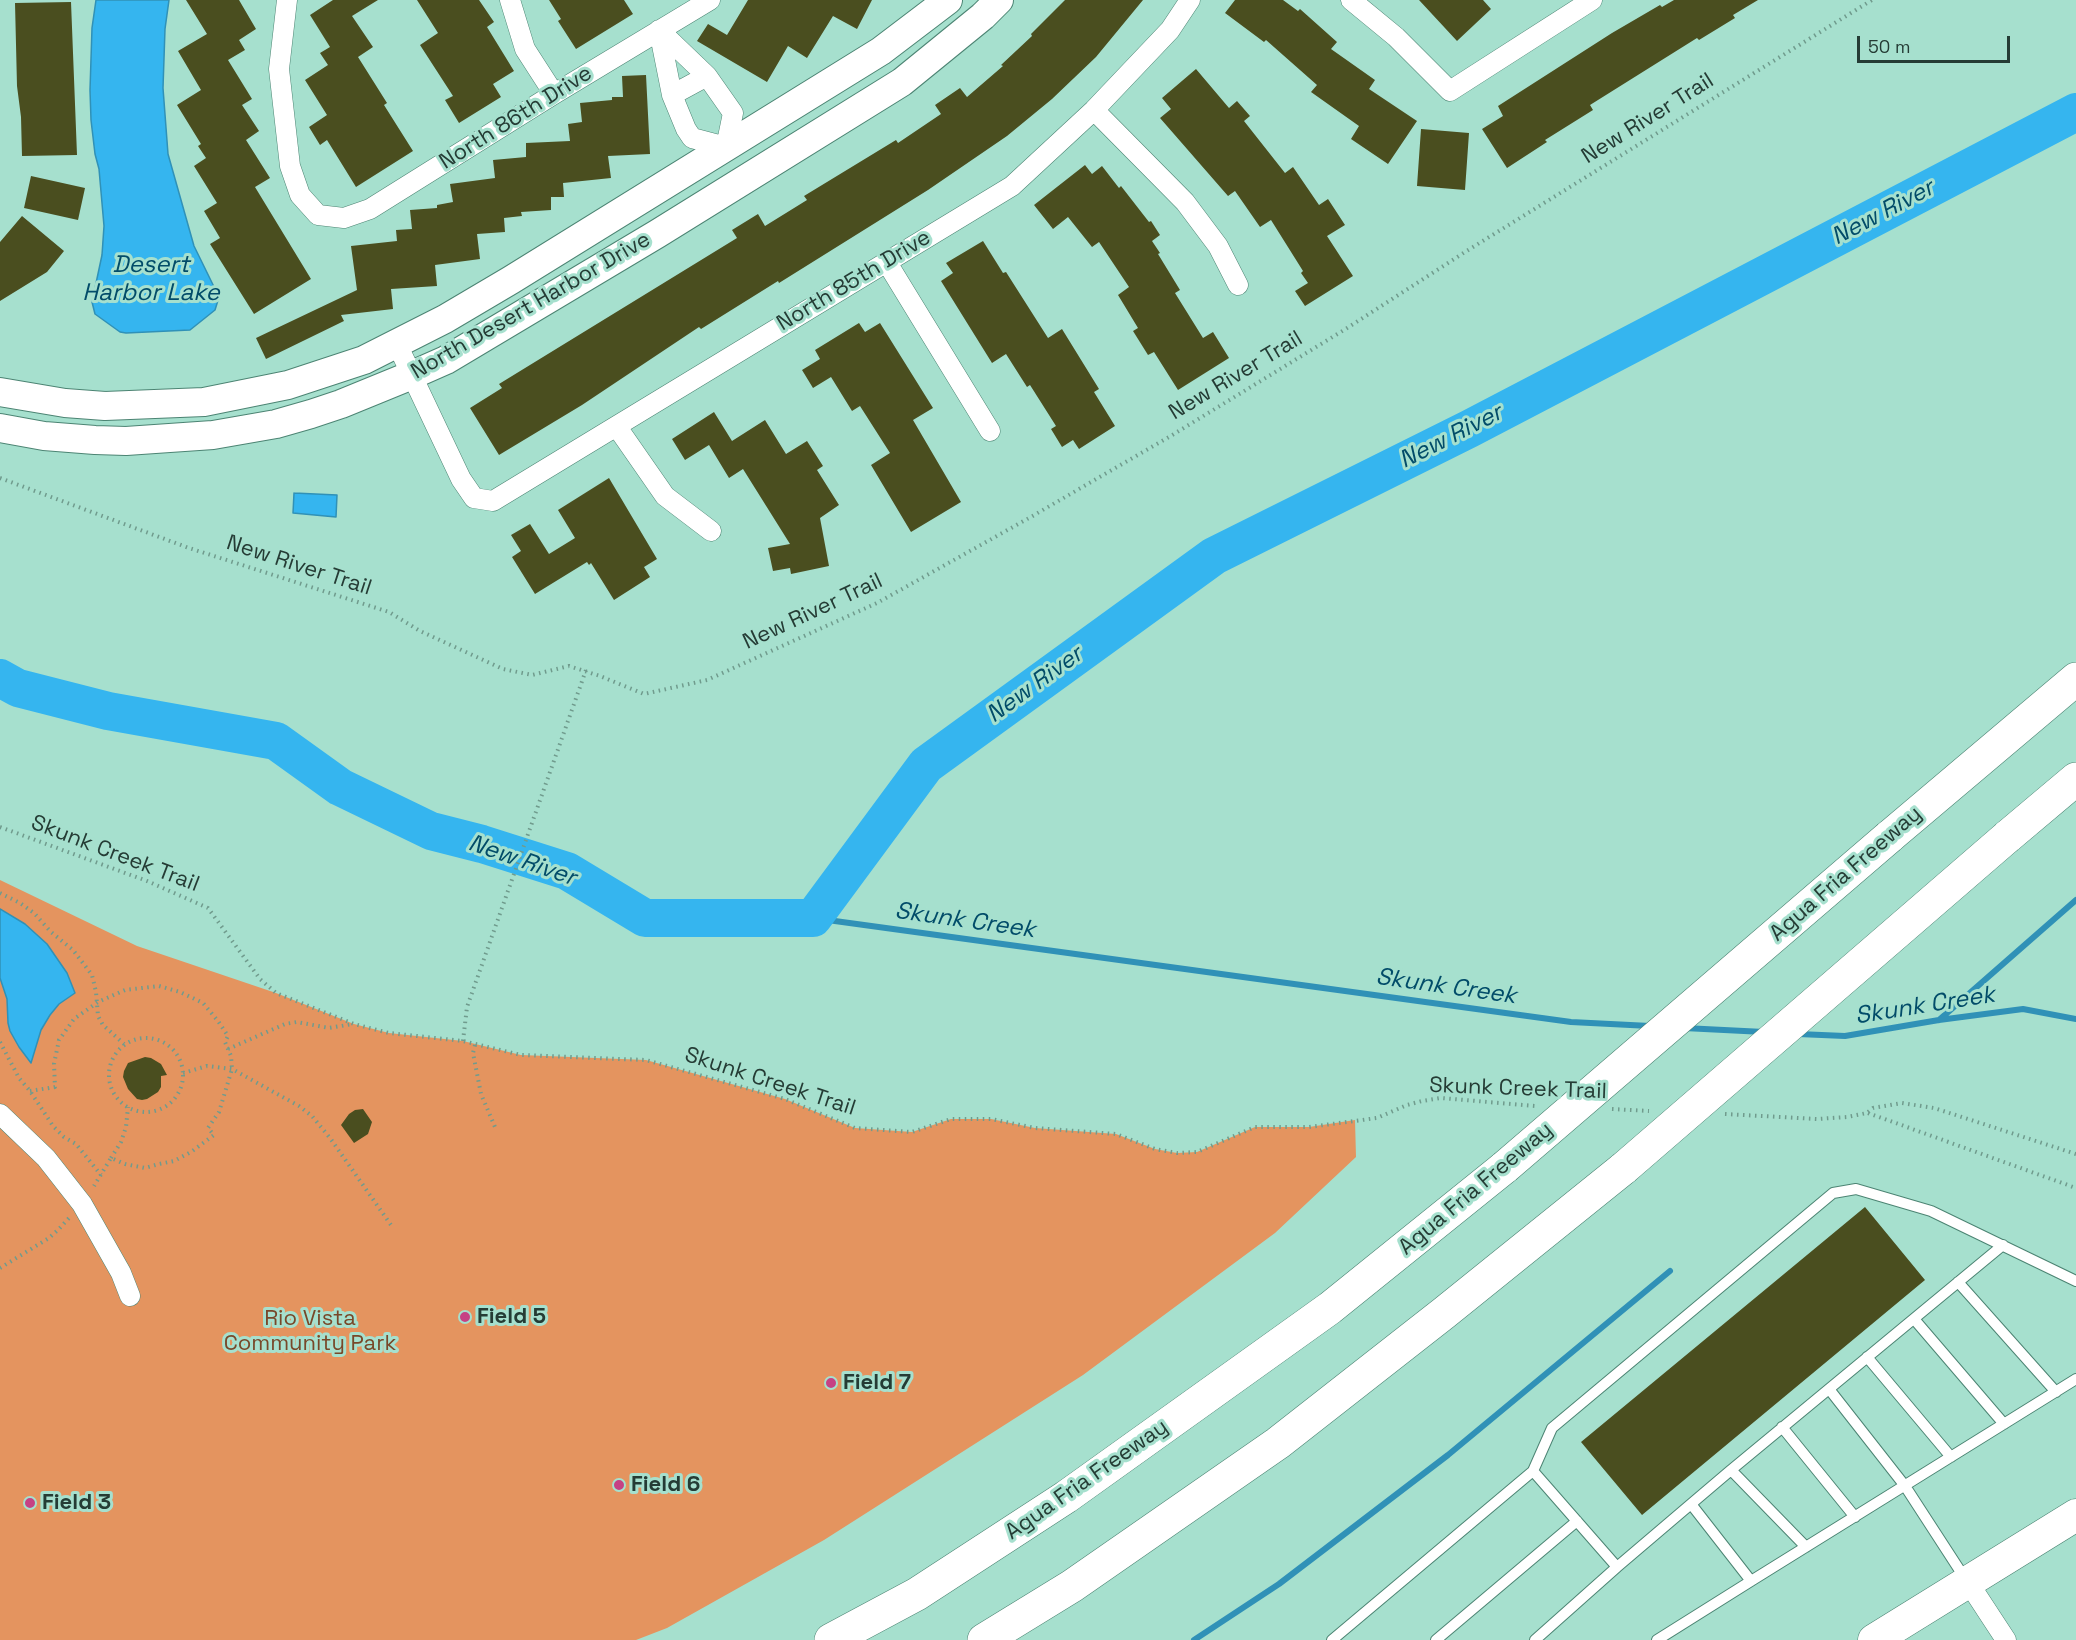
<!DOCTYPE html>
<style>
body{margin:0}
#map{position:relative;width:2076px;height:1640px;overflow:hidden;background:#a6e0ce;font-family:"Space Grotesk",sans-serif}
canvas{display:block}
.scale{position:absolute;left:1857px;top:36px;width:153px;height:27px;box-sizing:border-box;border:3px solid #253c35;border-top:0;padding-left:8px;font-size:18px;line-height:21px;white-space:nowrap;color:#253c35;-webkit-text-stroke:4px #a6e0ce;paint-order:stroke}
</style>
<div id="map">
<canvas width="2076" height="1640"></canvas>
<div class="scale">50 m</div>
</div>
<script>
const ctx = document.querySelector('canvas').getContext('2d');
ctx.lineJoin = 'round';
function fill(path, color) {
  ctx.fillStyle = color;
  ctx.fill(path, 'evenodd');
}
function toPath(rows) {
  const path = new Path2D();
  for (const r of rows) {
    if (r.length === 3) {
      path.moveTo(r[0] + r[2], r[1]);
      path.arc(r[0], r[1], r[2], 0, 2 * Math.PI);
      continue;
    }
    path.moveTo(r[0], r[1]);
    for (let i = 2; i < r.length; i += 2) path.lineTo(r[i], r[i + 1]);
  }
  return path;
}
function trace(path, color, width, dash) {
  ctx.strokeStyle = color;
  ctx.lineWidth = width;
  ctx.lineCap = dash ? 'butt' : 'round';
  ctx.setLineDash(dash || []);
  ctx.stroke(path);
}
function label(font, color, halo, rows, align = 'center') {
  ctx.font = font + ' "Space Grotesk",sans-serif';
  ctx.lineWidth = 6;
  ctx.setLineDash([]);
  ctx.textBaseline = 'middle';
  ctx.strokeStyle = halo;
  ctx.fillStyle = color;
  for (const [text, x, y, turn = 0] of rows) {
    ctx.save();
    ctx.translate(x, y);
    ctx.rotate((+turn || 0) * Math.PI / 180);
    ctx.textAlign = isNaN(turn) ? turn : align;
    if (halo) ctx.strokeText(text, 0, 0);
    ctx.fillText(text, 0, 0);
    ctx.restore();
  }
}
fill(toPath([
 [0,880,137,946,276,993,354,1024,389,1033,463,1041,521,1055,646,1060,785,1099,855,1128,912,1132,951,1119,991,1119,1035,1128,1116,1134,1155,1149,1177,1153,1197,1152,1255,1127,1309,1127,1355,1120,1356,1157,1275,1233,1083,1375,824,1540,667,1628,636,1640,0,1640]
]), '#e4945f');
const water = toPath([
 [96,0,169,0,165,29,163,88,168,154,194,246,219,297,215,310,190,330,126,333,120,332,95,314,92,302,102,255,104,226,99,169,95,154,91,120,90,90,92,28,96,0],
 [294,493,337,495,336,517,293,513,294,493],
 [0,909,25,924,47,944,67,973,75,993,59,1004,50,1015,41,1030,31,1063,19,1047,10,1031,8,1023,7,999,0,978,0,909]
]);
fill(water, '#35b5ef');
trace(water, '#3091b7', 1.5);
trace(toPath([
 [813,918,1571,1022,1650,1026],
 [1939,1020,2076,900],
 [1684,1028,1764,1032],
 [1798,1034,1845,1036,1939,1020,2023,1009,2076,1019],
 [1194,1640,1279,1584,1448,1455,1670,1271]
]), '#3091b7', 6);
trace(toPath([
 [0,678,18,688,108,711,276,741,340,787,431,831,482,844,567,871,645,918,813,918,926,765,1214,556,1469,429,2076,112]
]), '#35b5ef', 38);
fill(toPath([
 [186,0,239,0,256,29,239,40,245,50,228,60,252,99,242,105,259,131,246,140,270,178,255,187,311,279,254,314,210,244,220,238,204,211,217,203,194,166,206,158,198,146,201,144,177,105,201,90,178,51,207,34],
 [333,0,378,0,352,16,373,47,358,57,387,103,384,105,413,151,356,187,327,140,320,145,309,127,327,115,305,80,328,65,320,53,330,47,310,15],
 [417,0,479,0,494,22,487,27,514,71,493,84,501,97,459,123,445,100,453,96,420,45,438,33],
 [549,0,624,0,633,14,576,49,558,21,561,19],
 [748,0,872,0,857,29,833,16,807,58,788,46,767,82,697,41,708,24,727,35],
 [1065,0,1143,0,1096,57,1052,99,1007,136,928,190,779,283,778,281,701,329,699,327,582,405,499,455,470,408,502,388,499,384,737,238,732,230,758,214,765,226,807,200,804,196,896,140,898,143,941,114,935,105,960,88,967,97,1003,66,1001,65,1032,36,1031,34],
 [1235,0,1283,0,1298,11,1300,9,1337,42,1331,49,1375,80,1369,89,1417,121,1388,164,1351,139,1359,126,1311,92,1317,85,1266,40,1264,42,1225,13],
 [1419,0,1483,0,1491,9,1457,41],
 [1674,0,1758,0,1733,15,1735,18,1699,40,1697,38,1590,105,1593,110,1545,140,1547,142,1507,168,1482,129,1503,116,1498,106,1612,33,1660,5,1662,7],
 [71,2,77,155,22,156,21,117,17,86,15,3],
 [1196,69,1229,108,1237,101,1250,116,1244,121,1285,173,1293,167,1319,205,1328,199,1345,225,1327,236,1353,276,1305,306,1295,291,1308,283,1301,273,1303,271,1271,220,1260,227,1235,191,1228,196,1160,118,1171,109,1162,98],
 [646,75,650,154,608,156,611,178,563,183,564,197,551,197,551,210,521,212,522,216,504,218,505,232,477,234,480,259,435,265,437,286,391,289,393,309,341,315,344,321,266,359,256,338,357,290,351,246,397,241,396,230,412,229,410,210,437,208,437,205,453,202,450,184,495,178,493,160,526,157,526,143,570,141,568,124,582,122,580,103,612,100,612,97,623,97,622,76],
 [1421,129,1469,133,1465,190,1417,186],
 [1085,165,1092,174,1102,166,1119,188,1121,186,1149,222,1151,221,1160,235,1152,241,1160,253,1158,254,1180,290,1175,293,1203,338,1213,332,1229,358,1178,390,1154,352,1148,355,1133,331,1138,328,1118,295,1129,287,1099,242,1092,247,1068,217,1053,229,1034,205],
 [31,176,85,188,78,220,24,208],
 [22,216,64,251,47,272,0,301,0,242],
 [983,241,1003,273,1006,272,1048,338,1062,329,1099,389,1094,392,1115,426,1079,449,1073,440,1062,447,1051,429,1056,426,1030,385,1027,387,1006,354,992,363,941,281,953,273,946,263],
 [859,323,865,332,880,323,933,408,913,420,961,502,911,532,871,465,890,453,860,406,852,411,831,377,813,388,802,370,820,359,815,350],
 [714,412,732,441,765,420,786,454,807,441,823,466,817,470,839,505,820,518,829,566,791,574,790,568,773,571,768,548,790,544,743,469,729,478,709,445,685,460,672,439],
 [609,478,657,559,644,567,650,577,614,600,591,563,589,565,587,562,535,594,512,557,521,551,511,535,530,524,549,554,575,538,558,510],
 [145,1057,151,1058,161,1064,167,1075,161,1076,161,1087,158,1092,147,1099,142,1100,137,1099,128,1089,123,1077,124,1071,128,1063],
 [363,1109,372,1122,368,1134,354,1143,341,1125,349,1114,355,1110],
 [1865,1207,1925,1280,1642,1515,1581,1442]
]), '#4a4e1f');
const lane = toPath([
 [1958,1282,2056,1392],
 [1914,1319,2004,1424],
 [1867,1357,1951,1457],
 [1829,1389,1905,1486,1966,1580],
 [1782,1427,1855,1517],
 [1533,1471,1552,1428,1833,1193,1856,1189,1931,1211,2076,1281],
 [1691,1504,1731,1470],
 [1806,1547,1731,1470,2003,1245],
 [1617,1567,1691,1504,1751,1581,1657,1640],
 [1751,1581,2076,1379],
 [1332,1640,1533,1471,1617,1567,1535,1640],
 [1436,1640,1577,1521]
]);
const street = toPath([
 [287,0,279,69,290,166,300,195,318,215,344,218,370,209,554,94,710,0],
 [510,0,525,49,554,94],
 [1351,0,1396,37,1450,91,1592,0],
 [659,30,707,76,733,113,726,147,692,138,686,129,672,95,659,30],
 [672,95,707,76],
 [1094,110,1185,202,1218,246,1238,285],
 [886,261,990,431],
 [397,344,461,479,474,498,493,501,1012,186,1094,110,1170,30,1190,0],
 [617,427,665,496,711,531],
 [0,1114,46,1158,82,1204,121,1273,130,1296],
 [1968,1582,2006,1640]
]);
const secondary = toPath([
 [0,392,65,403,105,406,204,402,288,385,364,360,445,319,511,280,881,51,948,0],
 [0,428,44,436,95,440,126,441,213,435,276,424,311,414,341,404,412,375,446,360,657,234,902,82,983,16,999,0]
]);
const primary = toPath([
 [1874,1640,2076,1515]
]);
const highway = toPath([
 [1889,837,2076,679],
 [2007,837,2076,779],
 [831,1640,917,1594,1066,1497,1330,1308,1505,1167],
 [984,1640,1072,1586,1278,1443,1444,1313,1624,1168]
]);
trace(lane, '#4c8473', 12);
trace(street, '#4c8473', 21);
trace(secondary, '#4c8473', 30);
trace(primary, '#4c8473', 33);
trace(highway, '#4c8473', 34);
trace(toPath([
 [0,478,189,548,389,612,420,631,503,669,532,675,569,666,600,676,644,694,707,680,877,603,1029,518,1169,437,1344,330,1465,252,1872,0],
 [0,827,147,881,208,908,260,979,276,993,354,1024,389,1033,463,1041,521,1055,646,1060,785,1099,855,1128,912,1132,951,1119,991,1119,1035,1128,1116,1134,1155,1149,1177,1153,1197,1152,1255,1127,1309,1127,1377,1118,1407,1105,1422,1101,1441,1098,1535,1106],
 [0,893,20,903,34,913,51,932,73,950,92,975,96,992,98,1016,103,1025,124,1044],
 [146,1075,37],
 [463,1041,467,1007,586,670],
 [0,1042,19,1078,30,1091,53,1126,64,1137,76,1144,101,1175],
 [475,1045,473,1053,481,1094,495,1127],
 [228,1049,285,1024,297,1022,329,1028,353,1024],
 [183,1073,207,1066,232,1069,299,1106,312,1116,330,1138,391,1225],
 [30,1091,55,1087,54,1064,59,1040,74,1019,98,1002,125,990,159,986,180,992,203,1003,218,1021,228,1036,225,1042,231,1056,232,1069,219,1112,208,1128,214,1135,191,1152,174,1161,159,1164,145,1168,125,1164,111,1158,94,1186],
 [1612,1109,1649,1111],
 [1868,1113,2076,1188],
 [1725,1114,1817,1119,1847,1117,1867,1113,1873,1108,1902,1103,1934,1108,2076,1154],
 [111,1158,121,1142,126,1127,128,1107],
 [0,1268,49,1238,58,1230,69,1218]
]), '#709b8d', 4, [1.5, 4.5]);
trace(lane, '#fff', 10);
trace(street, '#fff', 20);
trace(secondary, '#fff', 28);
trace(primary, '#fff', 32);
trace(highway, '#fff', 33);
const highwayBridge = toPath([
 [1505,1167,1889,837],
 [1624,1168,2007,837]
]);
trace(highwayBridge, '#4c8473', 34, []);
trace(highwayBridge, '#fff', 33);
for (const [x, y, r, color] of [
 [465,1317,6,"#c64184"],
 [831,1383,6,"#c64184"],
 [619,1485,6,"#c64184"],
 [30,1503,6,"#c64184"]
]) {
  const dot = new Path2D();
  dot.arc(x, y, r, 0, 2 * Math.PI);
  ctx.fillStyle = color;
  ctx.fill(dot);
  trace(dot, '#a6e0ce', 2);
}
label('22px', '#253c35', '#a6e0ce', [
 ["North 86th Drive",516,118,-32],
 ["New River Trail",1648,119,-32],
 ["North 85th Drive",854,281,-31],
 ["North Desert Harbor Drive",531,306,-30],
 ["New River Trail",1236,376,-31],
 ["New River Trail",299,566,18],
 ["New River Trail",813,612,-25],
 ["Skunk Creek Trail",115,854,21],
 ["Agua Fria Freeway",1846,874,-41],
 ["Skunk Creek Trail",770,1082,18],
 ["Skunk Creek Trail",1518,1089,2],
 ["Agua Fria Freeway",1476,1189,-40],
 ["Agua Fria Freeway",1087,1480,-35]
]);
label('bold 22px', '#253c35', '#a6e0ce', [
 ["Field 5",477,1317],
 ["Field 7",843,1383],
 ["Field 6",631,1485],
 ["Field 3",42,1503]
], 'left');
label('22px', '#784829', '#a6e0ce', [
 ["Rio Vista",310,1319],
 ["Community Park",310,1344]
]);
label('italic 24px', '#024c69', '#a6e0ce', [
 ["New River",1883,213,-28],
 ["Desert",151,265],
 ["Harbor Lake",151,293],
 ["New River",1451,437,-27],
 ["New River",1035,685,-36],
 ["New River",522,861,19],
 ["Skunk Creek",965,921,8],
 ["Skunk Creek",1446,987,8],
 ["Skunk Creek",1925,1006,-9]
]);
</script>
